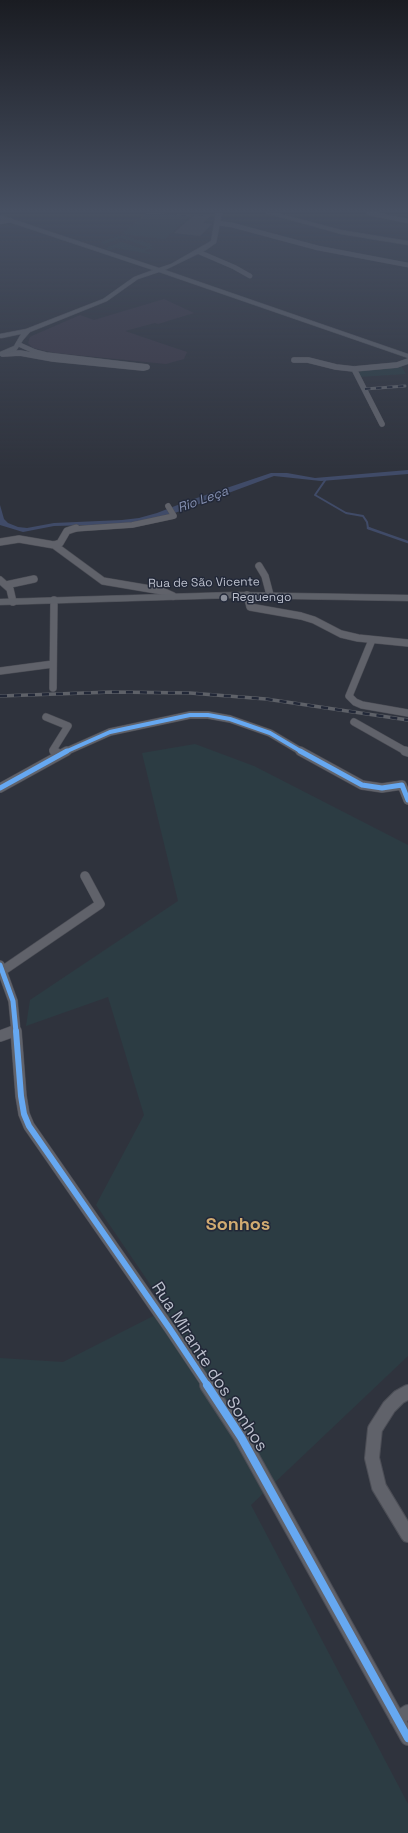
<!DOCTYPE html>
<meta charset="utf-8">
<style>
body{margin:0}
canvas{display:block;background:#2f333d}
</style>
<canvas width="408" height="1833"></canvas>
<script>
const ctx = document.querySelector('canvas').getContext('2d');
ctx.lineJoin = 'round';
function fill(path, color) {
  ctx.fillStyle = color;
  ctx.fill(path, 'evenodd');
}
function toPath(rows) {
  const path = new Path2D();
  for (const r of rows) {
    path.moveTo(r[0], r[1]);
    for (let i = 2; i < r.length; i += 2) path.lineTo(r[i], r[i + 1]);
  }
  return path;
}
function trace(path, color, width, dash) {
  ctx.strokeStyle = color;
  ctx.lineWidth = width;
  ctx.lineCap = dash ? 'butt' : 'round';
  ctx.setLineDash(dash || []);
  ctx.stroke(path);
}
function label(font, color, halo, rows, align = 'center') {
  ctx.font = font + ' "Space Grotesk",sans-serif';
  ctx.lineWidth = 3;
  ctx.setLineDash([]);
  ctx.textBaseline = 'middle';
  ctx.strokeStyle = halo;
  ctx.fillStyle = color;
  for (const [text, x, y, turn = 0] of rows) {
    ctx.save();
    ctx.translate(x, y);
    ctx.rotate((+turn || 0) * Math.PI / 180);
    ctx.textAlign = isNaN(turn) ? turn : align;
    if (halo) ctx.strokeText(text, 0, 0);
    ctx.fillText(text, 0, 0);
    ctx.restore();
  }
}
fill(toPath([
 [164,299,194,313,158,324,155,323,125,331,187,352,184,359,166,364,55,353,33,348,28,343,30,337,34,335,80,315,94,320]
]), '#3b3846');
fill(toPath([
 [147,213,158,213,191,216,165,239,121,234],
 [122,235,153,245,149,247,154,248,145,250,146,252,150,252,150,254,115,248,110,250,106,249,109,247,104,248,122,242,143,249,147,247,121,238,105,244,101,242],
 [401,366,406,374,359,377,358,373,363,370],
 [195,744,254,766,408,845,408,1356,251,1505,408,1804,408,1833,0,1833,0,1358,63,1362,167,1309,96,1205,144,1115,108,997,26,1026,30,1000,178,901,142,753]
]), '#2c3c43');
fill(toPath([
 [408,470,408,474,321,481,274,476,164,517,129,524,54,526,23,532,0,525,0,505,4,519,8,523,18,527,27,528,54,523,122,520,139,518,157,513,188,501,271,473,287,473,315,478]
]), '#404b68');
trace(toPath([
 [326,479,315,495,346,513,363,516,367,522,368,528,371,529]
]), '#404b68', 2);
trace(toPath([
 [368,528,408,542]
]), '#404b68', 2.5);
fill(toPath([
 [194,215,210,216,203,223,212,224,200,236,174,233]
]), '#484b54');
const streetFar5 = toPath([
 [369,213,408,221],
 [0,222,10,220],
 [218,223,232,225,318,248,408,265],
 [199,252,234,267,250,276],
 [18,344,38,353]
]);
const streetFar4 = toPath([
 [3,354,20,353,53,359,143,368,147,367,46,355,34,352],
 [294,360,308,360,336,367,354,369,397,365,408,361],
 [354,369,382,424],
 [73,529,132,525,174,516,168,506]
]);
const streetFar3 = toPath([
 [0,542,19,539,54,545,60,543,67,531,76,528],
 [54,545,103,581,162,591,173,596],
 [259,566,265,576,270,595],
 [0,580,10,589,13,602],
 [6,585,34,579],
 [247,595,250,607,301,616,314,620,341,634,358,638,408,643],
 [372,640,349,696,355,702,362,705,408,713],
 [0,671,53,664],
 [53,688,54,600],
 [46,717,68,726,53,750,55,752],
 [354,722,407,752],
 [65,752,110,732,190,715,208,715,230,719,270,733,302,752]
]);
const streetFar2 = toPath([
 [54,751,59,754],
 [300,751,362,785,382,788,402,785,408,800],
 [405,751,408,752],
 [0,788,67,751],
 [0,965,13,1001,16,1032],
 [2,971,100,904,85,876],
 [11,1032,15,1031]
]);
const streetFar1 = toPath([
 [16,1031,21,1096,24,1114,29,1126,170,1329,208,1386],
 [0,1036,14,1031]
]);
const street = toPath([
 [207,1385,241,1437,408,1738],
 [408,1392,399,1397,389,1407,375,1429,372,1458,379,1487,408,1535],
 [397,1719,408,1712]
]);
const secondary = toPath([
 [216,213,222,213,216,243,206,250,165,270,408,354,408,358,159,272,138,279,107,301,30,332,23,340,16,351,0,356,0,352,14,346,21,334,2,338,0,338,0,334,26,329,103,299,134,277,153,270,0,219,0,215,159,268,171,264,211,241,216,213],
 [233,592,408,595,408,601,233,598,0,605,0,599,233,592]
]);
const highway = toPath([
 [266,213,277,213,341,230,408,241,408,245,341,234,266,213]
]);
trace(streetFar5, '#4c4e56', 5);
trace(streetFar4, '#4c4e56', 6);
trace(streetFar3, '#4c4e56', 8);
trace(streetFar2, '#4c4e56', 10);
trace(streetFar1, '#4c4e56', 12);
trace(street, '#4c4e56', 16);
trace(secondary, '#4c4e56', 1);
trace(highway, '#4c4f59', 1);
trace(streetFar5, '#60626a', 4.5);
trace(streetFar4, '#60626a', 5.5);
trace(streetFar3, '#60626a', 7);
trace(streetFar2, '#60626a', 9);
trace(streetFar1, '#60626a', 11);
trace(street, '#60626a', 14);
fill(secondary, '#5e6169');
fill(highway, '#5f6164');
const railFar1 = toPath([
 [365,389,405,386]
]);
const rail = toPath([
 [0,696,112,692,190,693,266,699,408,720]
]);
trace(railFar1, '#5e6168', 3);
trace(rail, '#5e6168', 3.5);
trace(railFar1, '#222838', 2, [5.5]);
trace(rail, '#222838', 2.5, [7]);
trace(toPath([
 [65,752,110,732,190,715,208,715,230,719,270,733,302,752]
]), '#66a8f1', 4);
trace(toPath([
 [300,751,362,785,382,788,402,785,408,800],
 [0,788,67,751],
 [0,965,13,1001,16,1032]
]), '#66a8f1', 5);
trace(toPath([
 [16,1031,21,1096,24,1114,29,1126,170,1329,208,1386]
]), '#66a8f1', 6);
trace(toPath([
 [207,1385,241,1437,408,1738]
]), '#66a8f1', 8);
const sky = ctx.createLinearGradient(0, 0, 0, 469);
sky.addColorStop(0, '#1a1c22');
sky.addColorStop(0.45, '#475062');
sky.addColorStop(1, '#47506200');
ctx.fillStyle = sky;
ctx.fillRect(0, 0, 408, 469);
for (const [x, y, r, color] of [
 [224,598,4,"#8a8e9a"]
]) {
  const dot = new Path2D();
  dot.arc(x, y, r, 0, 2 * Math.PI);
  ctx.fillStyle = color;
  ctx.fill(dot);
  trace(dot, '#222838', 1.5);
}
label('12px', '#bbbfcc', '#222838', [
 ["Rua de São Vicente",204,583,-1]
]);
label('12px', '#bbbfcc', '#222838', [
 ["Reguengo",232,598]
], 'left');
label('italic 13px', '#8590b1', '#222838', [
 ["Rio Leça",203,500,-20]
]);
label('17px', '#bbbfcc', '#222838', [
 ["Rua Mirante dos Sonhos",209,1367,57]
]);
label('bold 18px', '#d1aa71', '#222838', [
 ["Sonhos",238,1225]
]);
</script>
